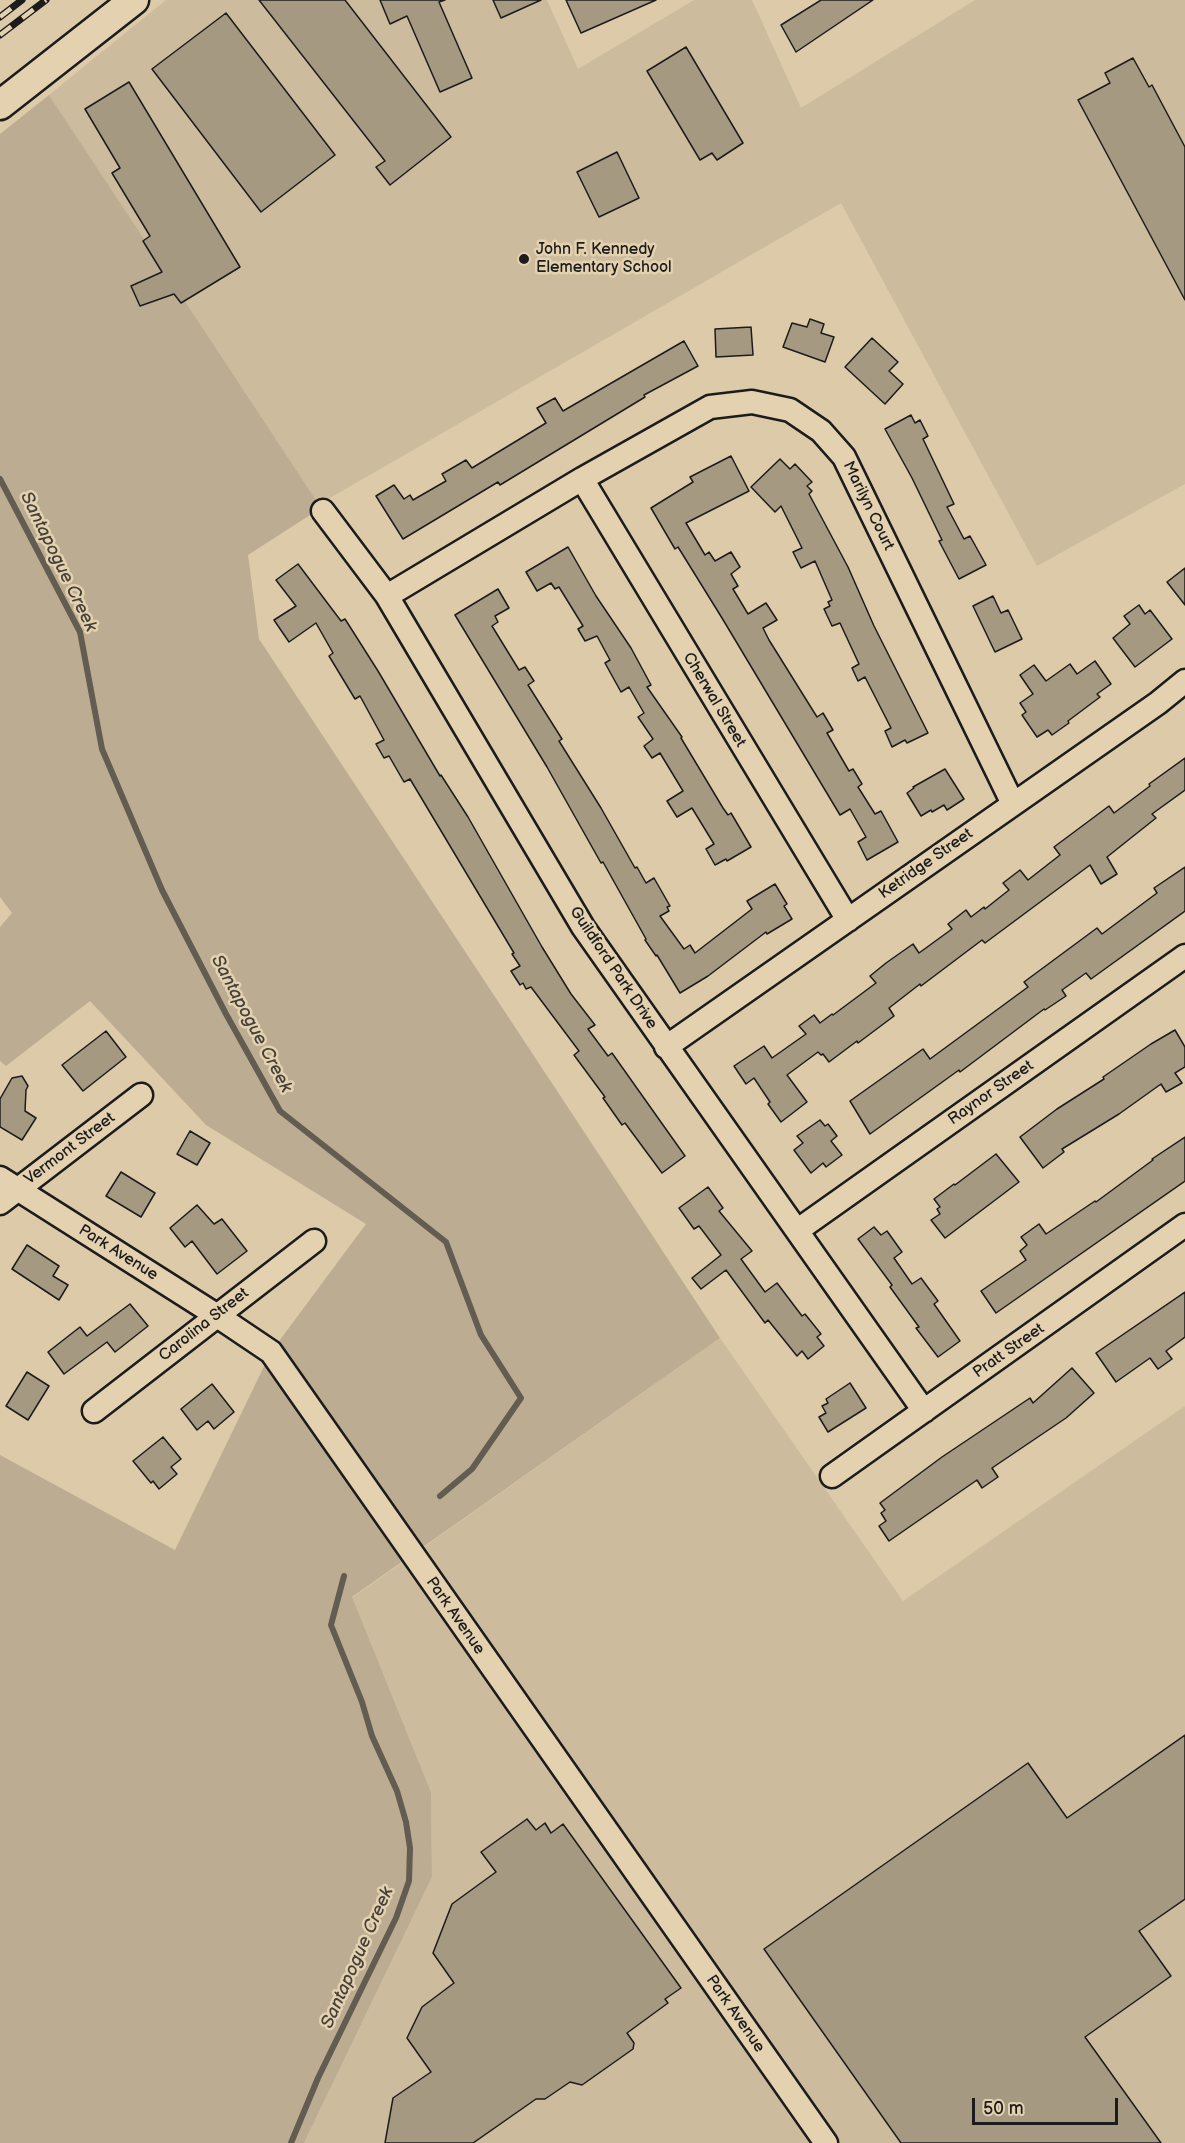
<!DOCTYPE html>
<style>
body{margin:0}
#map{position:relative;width:1185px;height:2143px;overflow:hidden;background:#dccaa9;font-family:"Balsamiq Sans",sans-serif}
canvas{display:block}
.scale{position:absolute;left:972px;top:2098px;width:146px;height:27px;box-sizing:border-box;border:3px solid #1c1c1c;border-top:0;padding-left:8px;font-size:18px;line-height:21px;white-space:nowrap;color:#1c1c1c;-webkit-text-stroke:4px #e4d1af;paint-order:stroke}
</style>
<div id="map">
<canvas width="1185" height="2143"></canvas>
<div class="scale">50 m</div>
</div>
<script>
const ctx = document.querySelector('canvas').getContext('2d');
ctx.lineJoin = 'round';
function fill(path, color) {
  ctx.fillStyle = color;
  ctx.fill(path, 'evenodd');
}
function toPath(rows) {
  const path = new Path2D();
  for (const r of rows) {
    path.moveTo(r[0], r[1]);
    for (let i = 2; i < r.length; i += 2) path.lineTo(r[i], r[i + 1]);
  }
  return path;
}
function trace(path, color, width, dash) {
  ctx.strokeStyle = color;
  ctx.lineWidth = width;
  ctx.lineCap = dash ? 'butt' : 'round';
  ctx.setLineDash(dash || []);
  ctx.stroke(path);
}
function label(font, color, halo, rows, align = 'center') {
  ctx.font = font + ' "Balsamiq Sans",sans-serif';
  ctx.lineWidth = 5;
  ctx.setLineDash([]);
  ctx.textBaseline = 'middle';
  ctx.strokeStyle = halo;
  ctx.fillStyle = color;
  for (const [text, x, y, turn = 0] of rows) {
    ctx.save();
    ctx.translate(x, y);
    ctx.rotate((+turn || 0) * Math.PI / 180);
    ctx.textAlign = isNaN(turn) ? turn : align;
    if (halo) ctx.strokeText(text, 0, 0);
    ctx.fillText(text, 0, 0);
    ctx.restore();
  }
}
fill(toPath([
 [166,0,547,0,578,69,694,0,752,0,801,108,975,0,1185,0,1185,484,1037,566,841,203,316,506,49,95],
 [720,1338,903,1601,1185,1406,1185,2143,304,2143,432,1877,431,1792,352,1598]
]), '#ccbb9d');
fill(toPath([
 [49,95,321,508,248,555,259,639,720,1338,352,1597,431,1792,432,1877,304,2143,0,2143,0,1455,175,1550,271,1352,366,1224,206,1125,90,1001,6,1066,0,1061,0,927,12,913,0,897,0,134]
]), '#bcad92');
trace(toPath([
 [0,479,80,632,102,749,162,890,226,1014,280,1111,446,1242,481,1335,521,1398,472,1469,440,1496],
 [291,2143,318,2078,396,1918,409,1881,410,1848,406,1822,397,1791,372,1736,362,1702,331,1625,344,1576]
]), '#635c50', 6);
const building = toPath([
 [259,0,345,0,451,137,390,185,376,167,385,161,259,0],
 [380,0,445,0,439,2,472,78,440,92,407,16,390,24,380,0],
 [493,0,541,0,501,18,493,0],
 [566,0,656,0,581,33,566,0],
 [821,0,873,0,796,52,781,25,821,0],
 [226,13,335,155,261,212,152,69,226,13],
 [686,47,743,143,717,160,712,153,700,160,647,71,686,47],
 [1133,58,1149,87,1152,85,1185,147,1185,300,1078,100,1110,83,1105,73,1133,58],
 [129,82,240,267,181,303,174,294,140,306,131,286,162,272,143,241,150,236,112,173,120,168,85,109,129,82],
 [617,152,639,198,599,217,577,172,617,152],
 [810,319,824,324,821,333,834,337,825,362,783,347,792,323,807,327,810,319],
 [751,327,753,355,716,357,715,329,751,327],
 [872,338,898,362,889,371,903,384,885,404,845,367,872,338],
 [684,341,698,366,644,395,645,397,500,485,498,482,403,539,376,496,394,485,404,499,410,495,413,500,446,481,442,474,466,460,472,468,546,423,537,408,555,398,563,411,684,341],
 [911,415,915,423,920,420,928,436,923,439,954,504,947,507,964,539,970,536,986,565,959,579,939,541,942,540,912,478,885,429,911,415],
 [731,456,749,491,686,523,705,555,709,552,715,561,731,552,740,567,731,574,738,586,733,589,748,614,766,603,777,620,763,628,769,640,817,717,823,713,833,730,827,733,849,771,853,769,862,784,858,787,875,814,881,811,898,842,867,860,858,842,866,837,850,809,840,815,722,618,678,547,675,549,651,508,693,482,690,477,731,456],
 [780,459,790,469,795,464,812,482,807,486,812,491,809,494,848,567,874,626,928,733,907,743,905,740,892,747,885,731,891,728,865,677,858,681,852,668,859,664,840,623,832,626,824,609,830,606,828,602,832,600,815,561,801,568,793,552,802,548,781,506,775,512,751,487,780,459],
 [568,547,596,596,631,648,651,685,647,687,682,737,681,738,723,808,728,815,731,813,751,847,727,861,726,859,715,865,706,849,714,844,692,808,677,817,667,801,683,791,660,753,652,758,644,746,653,739,638,717,644,713,629,687,621,692,605,663,610,660,597,636,585,641,578,629,583,626,559,587,555,589,551,583,537,591,526,572,568,547],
 [298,564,341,621,345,619,378,671,440,776,441,775,468,817,542,947,571,994,595,1025,588,1029,608,1056,612,1053,685,1156,662,1173,625,1123,622,1125,603,1098,605,1097,574,1055,579,1051,531,987,526,989,523,983,520,985,511,971,520,966,512,954,514,953,410,779,404,782,389,756,384,758,376,744,384,740,360,696,355,699,329,656,333,653,316,623,289,642,274,620,296,606,276,580,298,564],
 [1185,568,1185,605,1167,582,1185,568],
 [498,589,509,608,495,616,498,622,492,626,519,670,525,667,534,681,528,685,562,739,559,741,601,808,635,868,637,867,646,883,654,878,670,906,667,907,669,911,660,916,684,949,690,945,695,953,752,909,747,901,775,884,787,904,784,906,792,919,767,934,766,932,708,976,680,993,657,955,656,956,645,940,646,939,603,862,601,863,547,767,455,615,498,589],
 [993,596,1001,613,1008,610,1022,639,995,652,973,606,993,596],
 [1139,605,1145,614,1150,610,1172,639,1135,667,1113,638,1130,624,1124,616,1139,605],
 [1095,661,1111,684,1097,694,1100,697,1068,721,1069,723,1052,735,1048,730,1037,737,1022,715,1026,712,1020,703,1033,694,1020,675,1034,665,1046,681,1070,664,1077,674,1095,661],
 [1185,758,1185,790,1152,814,1156,818,1107,857,1117,874,1101,884,1090,865,985,943,982,940,921,986,920,984,889,1008,894,1016,858,1043,857,1041,829,1062,823,1054,821,1055,818,1052,787,1075,807,1102,781,1122,768,1104,770,1102,754,1078,746,1084,734,1066,764,1046,772,1058,806,1034,799,1026,814,1015,820,1023,832,1014,833,1015,876,983,870,976,886,963,913,944,919,953,952,929,948,924,966,910,971,917,984,907,985,909,1009,890,1003,883,1020,870,1028,880,1060,855,1054,847,1109,806,1114,813,1150,786,1149,784,1185,758],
 [945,769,964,799,947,810,944,805,932,812,931,810,921,816,907,793,914,788,913,787,945,769],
 [1185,867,1185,911,1091,979,1086,973,1062,990,1066,996,1045,1010,1044,1009,960,1072,959,1070,870,1134,850,1101,923,1049,930,1059,1028,987,1024,982,1097,928,1102,934,1157,893,1154,888,1185,867],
 [1175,1030,1185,1047,1185,1067,1175,1073,1182,1083,1166,1092,1161,1084,1119,1114,1062,1149,1064,1152,1043,1168,1020,1137,1057,1109,1104,1079,1103,1077,1151,1044,1175,1030],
 [106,1031,126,1057,83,1091,62,1065,106,1031],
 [22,1076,28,1086,26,1090,25,1111,36,1118,22,1140,0,1127,0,1099,12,1078,22,1076],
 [820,1120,825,1126,828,1124,837,1136,831,1141,842,1155,826,1167,823,1163,811,1173,794,1150,803,1143,797,1136,820,1120],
 [190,1131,210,1143,197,1165,177,1154,190,1131],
 [1185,1137,1185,1181,996,1313,981,1291,1026,1260,1020,1251,1027,1245,1021,1237,1039,1224,1046,1234,1052,1230,1095,1201,1096,1202,1153,1160,1152,1159,1185,1137],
 [996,1154,1019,1182,945,1238,931,1220,940,1214,937,1209,940,1207,934,1199,954,1184,955,1185,996,1154],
 [121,1172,155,1193,141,1217,106,1196,121,1172],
 [708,1187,723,1208,719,1211,752,1251,741,1259,765,1292,777,1283,802,1316,805,1314,821,1334,817,1337,824,1346,808,1359,802,1351,797,1356,768,1320,765,1323,726,1270,701,1289,692,1278,721,1255,699,1226,694,1229,679,1208,708,1187],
 [197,1205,214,1224,222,1219,247,1251,217,1274,192,1241,185,1247,170,1228,197,1205],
 [874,1227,881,1235,887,1231,902,1252,894,1258,912,1284,921,1278,938,1301,934,1304,960,1341,938,1357,916,1328,919,1327,890,1287,892,1285,858,1239,874,1227],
 [27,1245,59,1266,53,1276,68,1285,59,1300,12,1269,27,1245],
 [1185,1292,1185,1337,1166,1351,1172,1359,1158,1369,1150,1358,1116,1382,1096,1353,1185,1292],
 [130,1304,148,1326,115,1352,107,1342,64,1374,48,1352,80,1327,87,1336,130,1304],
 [1072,1368,1094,1393,1066,1418,992,1468,998,1477,982,1488,977,1480,889,1541,879,1526,886,1521,881,1513,885,1510,880,1503,942,1457,1030,1398,1033,1403,1072,1368],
 [27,1372,49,1386,28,1420,6,1406,27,1372],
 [850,1383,866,1408,828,1432,819,1417,826,1413,822,1406,828,1403,826,1399,850,1383],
 [212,1384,234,1412,214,1429,208,1421,197,1430,181,1409,212,1384],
 [163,1437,181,1459,171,1467,177,1474,159,1489,153,1481,151,1483,133,1461,163,1437],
 [1185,1735,1185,1899,1139,1931,1171,1976,1085,2037,1161,2143,901,2143,764,1949,1028,1763,1067,1818,1185,1735],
 [527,1819,536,1830,545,1823,551,1833,563,1824,681,1988,665,1999,668,2003,627,2033,634,2043,633,2049,582,2085,570,2082,545,2099,536,2099,473,2143,385,2143,393,2098,431,2072,407,2038,422,2007,454,1983,433,1953,452,1904,496,1872,481,1852,527,1819]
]);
fill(building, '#a69982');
trace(building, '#1c1c1c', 1.5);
const minor = toPath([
 [582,479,848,920],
 [323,511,387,596,583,927,924,1411],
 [387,596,582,479,710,407,752,402,790,410,821,431,844,457,1013,804],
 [666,1047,1158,703,1185,681],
 [0,1178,216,1315,271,1352,826,2143],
 [0,1203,141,1095],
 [798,1230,1185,956],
 [94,1411,314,1241],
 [832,1476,1185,1225]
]);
const major = toPath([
 [0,105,134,0]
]);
trace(minor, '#1c1c1c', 27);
trace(major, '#1c1c1c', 33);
trace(minor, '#e4d1af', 22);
trace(major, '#e4d1af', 28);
const rail = toPath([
 [0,17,22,0],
 [0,35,46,0]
]);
trace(rail, '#1c1c1c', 7);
trace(rail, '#e4d1af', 4.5, [14]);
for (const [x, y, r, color] of [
 [524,259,6,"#1c1c1c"]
]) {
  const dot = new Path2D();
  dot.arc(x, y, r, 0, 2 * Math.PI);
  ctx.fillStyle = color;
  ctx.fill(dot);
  trace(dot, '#e4d1af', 2);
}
label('16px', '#1c1c1c', '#e4d1af', [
 ["John F. Kennedy",536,250],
 ["Elementary School",536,268]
], 'left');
label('16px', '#1c1c1c', '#e4d1af', [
 ["Marilyn Court",868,506,64],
 ["Cherwal Street",714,700,59],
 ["Ketridge Street",926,864,-35],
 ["Guildford Park Drive",613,968,56],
 ["Raynor Street",991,1093,-35],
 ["Vermont Street",70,1149,-37],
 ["Park Avenue",118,1253,32],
 ["Carolina Street",204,1325,-38],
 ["Pratt Street",1009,1351,-35],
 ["Park Avenue",455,1616,55],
 ["Park Avenue",735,2014,55]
]);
label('italic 18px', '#45413a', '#e4d1af', [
 ["Santapogue Creek",58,562,64],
 ["Santapogue Creek",251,1024,62],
 ["Santapogue Creek",358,1958,-66]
]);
</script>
